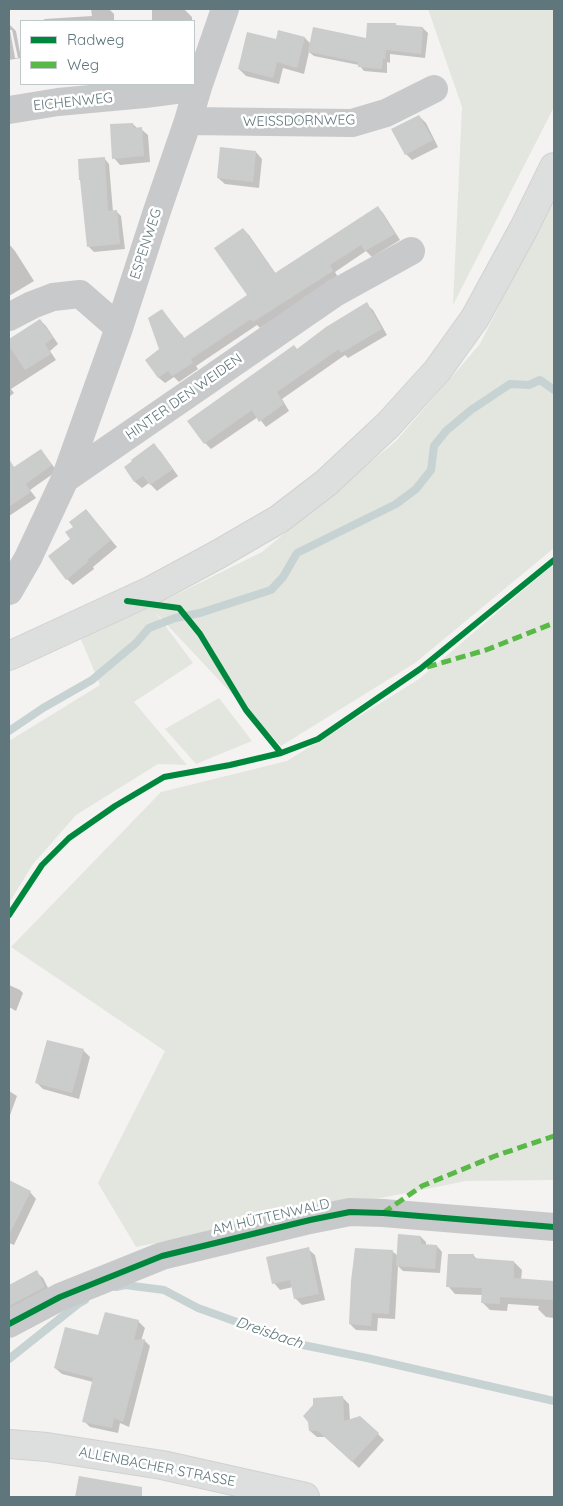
<!DOCTYPE html>
<meta charset="utf-8">
<style>
body{margin:0}
#map{position:relative;width:563px;height:1506px;overflow:hidden;background:#f4f3f1;font-family:Quicksand,sans-serif}
canvas{display:block}
.frame{position:absolute;inset:0;border:10px solid #5f767d;pointer-events:none}
.legend{position:absolute;left:20px;top:20px;width:175px;height:65px;box-sizing:border-box;background:#fff;border:1px solid #bfc8cb;margin:0;padding:6px 9px;list-style:none;font-size:15px;color:#5f767d}
.legend li{display:flex;align-items:center;gap:10px;height:25px}
.legend b{width:25px;border:1px solid #bfc8cb}
</style>
<div id="map">
<canvas width="563" height="1506"></canvas>
<div class="frame"></div>
<ul class="legend">
<li><b style="height:6px;background:#00873e"></b>Radweg</li>
<li><b style="height:6px;background:#58b947"></b>Weg</li>
</ul>
</div>
<script>
const ctx = document.querySelector('canvas').getContext('2d');
ctx.lineJoin = 'round';
function fill(path, color) {
  ctx.fillStyle = color;
  ctx.fill(path, 'evenodd');
}
function toPath(rows) {
  const path = new Path2D();
  for (const r of rows) {
    path.moveTo(r[0], r[1]);
    for (let i = 2; i < r.length; i += 2) path.lineTo(r[i], r[i + 1]);
  }
  return path;
}
function trace(path, color, width, dash) {
  ctx.strokeStyle = color;
  ctx.lineWidth = width;
  ctx.lineCap = dash ? 'butt' : 'round';
  ctx.setLineDash(dash || []);
  ctx.stroke(path);
}
function label(font, color, halo, rows, align = 'center') {
  ctx.font = font + ' Quicksand,sans-serif';
  ctx.lineWidth = 5;
  ctx.setLineDash([]);
  ctx.textBaseline = 'middle';
  ctx.strokeStyle = halo;
  ctx.fillStyle = color;
  for (const [text, x, y, turn = 0] of rows) {
    ctx.save();
    ctx.translate(x, y);
    ctx.rotate((+turn || 0) * Math.PI / 180);
    ctx.textAlign = isNaN(turn) ? turn : align;
    if (halo) ctx.strokeText(text, 0, 0);
    ctx.fillText(text, 0, 0);
    ctx.restore();
  }
}
fill(toPath([
 [428,9,554,9,554,107,453,305,462,107],
 [554,195,554,548,415,663,281,746,155,612,193,663,134,702,187,765,158,764,76,815,33,864,9,903,9,741,100,685,80,637,151,607,262,552,396,441,480,344],
 [554,564,554,1180,466,1181,136,1247,98,1183,165,1051,11,947,161,792,287,761,419,679],
 [219,698,252,741,196,764,165,729]
]), '#e3e5df');
fill(toPath([
 [91,9,109,9,114,14,114,21,44,21,44,19,92,16],
 [152,9,185,10,192,17,192,21,152,21],
 [9,24,16,31,21,58,9,60],
 [10,30,12,30,18,58,15,58],
 [397,26,423,28,428,33,425,58,390,54,390,63,387,62,387,73,364,71,359,65,314,56,309,52,304,74,283,68,279,84,246,76,239,69,277,41,279,31,305,38,311,44,367,40],
 [419,116,426,123,438,147,412,160,406,154],
 [133,124,138,129,141,129,148,135,150,162,120,165,114,158],
 [256,152,262,159,259,188,225,184,218,178],
 [104,158,109,164,113,212,116,211,121,216,125,249,94,252,89,247],
 [378,207,383,213,400,240,372,257,366,251,335,272,338,277,260,328,257,325,196,366,198,369,179,382,174,377,165,383,159,378,147,361,161,349,162,310,185,339,249,295,243,229,249,235,276,274],
 [9,244,15,251,34,281,9,296],
 [366,304,373,310,387,335,348,358,345,355,282,399,289,411,266,427,258,417,211,449,205,443,297,350],
 [40,320,46,326,58,344,50,351,56,360,11,389,14,393,9,397,9,341],
 [154,445,161,452,178,476,157,491,149,483,142,488,135,482,126,468],
 [41,450,57,471,30,490,36,498,9,516,9,473],
 [86,510,117,547,93,567,94,569,73,585,67,579,75,527],
 [9,985,20,990,23,993,16,1011,9,1007],
 [83,1050,90,1057,79,1099,43,1089,37,1083],
 [9,1091,17,1096,9,1118],
 [9,1182,30,1192,36,1199,14,1245,9,1243],
 [421,1237,426,1242,426,1246,437,1246,442,1252,440,1273,403,1271,398,1266,395,1319,378,1318,377,1331,356,1330,350,1324,392,1251,398,1256],
 [308,1249,315,1255,325,1300,302,1305,295,1298,293,1287,280,1290,274,1283],
 [473,1255,477,1259,514,1262,522,1270,521,1280,554,1282,554,1318,546,1317,538,1309,539,1306,508,1304,507,1311,490,1310,482,1302,483,1295,455,1294,448,1286],
 [36,1272,43,1278,51,1294,9,1316,9,1287],
 [138,1321,145,1328,141,1341,144,1340,150,1346,129,1427,120,1423,118,1433,90,1427,84,1421,93,1382,62,1374,55,1368,99,1337],
 [342,1397,349,1404,350,1421,378,1434,384,1440,359,1468,326,1437,317,1437,310,1431,314,1405]
]), '#0003');
trace(toPath([
 [9,731,43,708,92,680,136,643,149,628,175,618,200,613,271,590,283,577,297,553,396,504,416,489,431,470,434,446,446,431,471,410,510,384,529,385,540,380,554,390],
 [116,1287,125,1285,164,1290,198,1308,298,1344,367,1358,554,1401],
 [9,1359,78,1304,85,1300]
]), '#c7d2d3', 8);
fill(toPath([
 [367,23,396,23,396,25,423,27,421,54,386,50,385,59,383,58,382,69,358,67,358,62,308,52,313,27,366,38],
 [278,30,305,37,297,68,277,62,273,78,238,69,247,32,276,39],
 [419,115,433,140,405,155,391,129],
 [133,123,134,128,142,127,144,156,112,159,110,124],
 [220,147,256,151,253,182,217,178],
 [105,157,108,211,117,210,120,244,87,247,80,180,79,180,78,159],
 [378,206,395,234,365,251,361,245,330,265,333,271,253,322,251,319,191,359,193,363,172,376,168,371,158,378,145,360,159,349,148,318,162,309,181,335,182,334,184,338,247,295,214,248,243,228,275,273],
 [367,302,382,329,341,353,339,349,277,392,284,404,259,422,252,410,204,444,187,421,294,345,297,349,326,327],
 [40,319,53,338,45,344,51,354,25,370,9,346,9,339],
 [154,443,173,469,150,485,143,476,134,482,124,467,132,461,131,460],
 [41,449,52,465,26,484,31,492,9,507,9,459,14,467],
 [86,509,111,540,87,560,89,561,66,580,48,556,70,539,65,532,73,527,69,522],
 [47,1040,84,1049,72,1093,35,1083],
 [9,1180,31,1191,9,1235],
 [398,1234,421,1236,421,1244,437,1245,435,1269,396,1266],
 [309,1247,319,1294,294,1299,290,1280,272,1284,266,1257],
 [355,1248,393,1250,389,1314,372,1313,371,1326,349,1324,351,1281],
 [448,1254,474,1254,473,1258,514,1261,514,1278,554,1281,554,1300,500,1297,500,1304,481,1303,482,1288,446,1287],
 [37,1270,45,1287,9,1306,9,1285],
 [105,1312,139,1320,134,1340,145,1339,123,1422,114,1418,112,1428,82,1422,93,1378,54,1368,65,1327,98,1335],
 [343,1396,344,1421,360,1416,379,1433,352,1462,318,1431,309,1431,308,1422,303,1416,313,1405,313,1398],
 [79,1476,142,1487,142,1497,75,1497]
]), '#cbcccc');
const major = toPath([
 [9,656,152,590,217,555,279,519,326,483,388,425,437,371,475,318,524,228,554,167],
 [9,1444,47,1447,162,1465,305,1497]
]);
trace(major, '#d1d1d1', 30);
trace(toPath([
 [9,110,58,102,145,94,198,87],
 [188,121,352,123,386,113,434,89],
 [9,317,32,305,53,297,80,294,119,328],
 [65,479,119,328,157,211,188,121,198,87,225,9],
 [9,591,28,558,65,479,335,293,411,251],
 [9,1324,60,1297,162,1256,310,1220,350,1212,383,1213,554,1227]
]), '#c8c9ca', 28);
trace(major, '#dddfde', 28);
trace(toPath([
 [427,667,486,650,554,623],
 [383,1213,422,1186,495,1156,554,1136]
]), '#58b947', 5, [10, 5]);
trace(toPath([
 [127,601,179,608,200,634,246,710,281,753],
 [9,915,42,865,69,838,115,806,164,777,230,765,281,753,318,739,420,669,554,560],
 [9,1324,60,1297,162,1256,310,1220,350,1212,383,1213,554,1227]
]), '#00873e', 6);
label('14px', '#5f767d', '#fff', [
 ["EICHENWEG",73,102,-6],
 ["WEISSDORNWEG",299,121,-1],
 ["ESPENWEG",146,244,-72],
 ["HINTER DEN WEIDEN",184,397,-35],
 ["AM HÜTTENWALD",271,1217,-13],
 ["ALLENBACHER STRASSE",157,1467,11]
]);
label('italic 15px', '#5a7679', '#fff', [
 ["Dreisbach",269,1333,19]
]);
</script>
